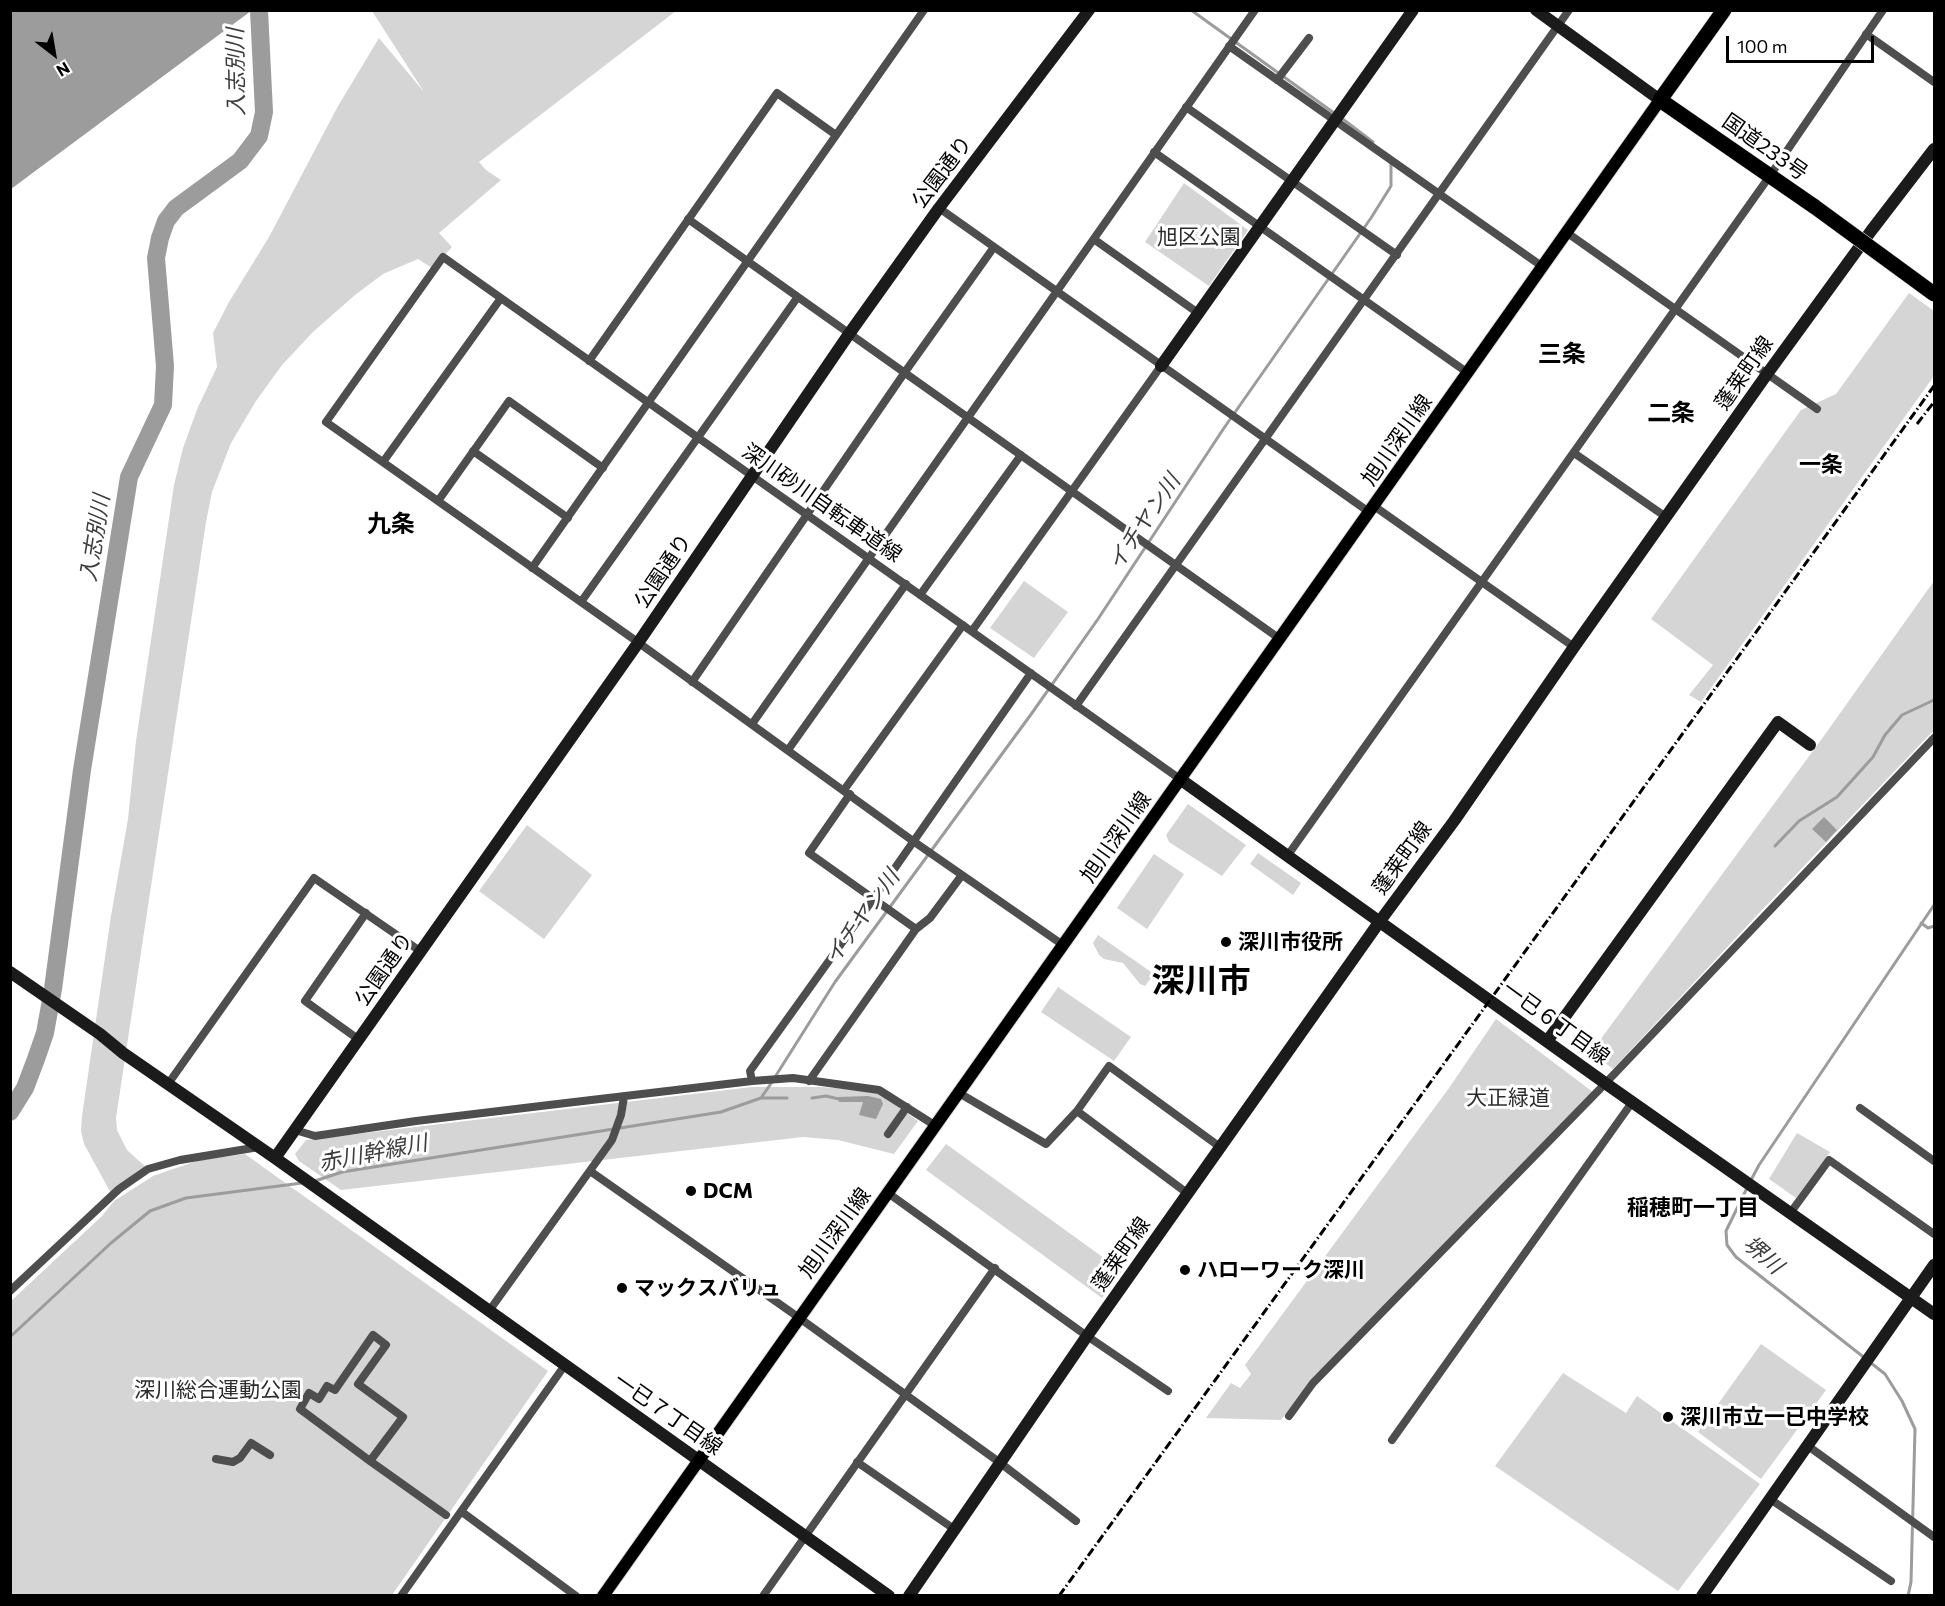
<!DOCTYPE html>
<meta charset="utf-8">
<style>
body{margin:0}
#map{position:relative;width:1945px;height:1606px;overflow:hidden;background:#fff;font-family:Commissioner,sans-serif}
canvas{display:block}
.frame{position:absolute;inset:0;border:12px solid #000;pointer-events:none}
.north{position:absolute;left:24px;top:24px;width:60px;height:60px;-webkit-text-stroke:4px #fff;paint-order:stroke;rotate:149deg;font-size:16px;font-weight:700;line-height:24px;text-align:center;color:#000}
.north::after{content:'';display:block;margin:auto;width:21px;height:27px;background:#000;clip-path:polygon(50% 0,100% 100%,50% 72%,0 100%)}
.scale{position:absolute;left:1726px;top:36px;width:148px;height:27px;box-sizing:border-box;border:3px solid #000;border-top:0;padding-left:8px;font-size:18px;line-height:21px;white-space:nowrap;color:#000;-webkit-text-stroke:4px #fff;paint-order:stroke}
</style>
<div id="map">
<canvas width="1945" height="1606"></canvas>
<div class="frame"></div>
<div class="north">N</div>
<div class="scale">100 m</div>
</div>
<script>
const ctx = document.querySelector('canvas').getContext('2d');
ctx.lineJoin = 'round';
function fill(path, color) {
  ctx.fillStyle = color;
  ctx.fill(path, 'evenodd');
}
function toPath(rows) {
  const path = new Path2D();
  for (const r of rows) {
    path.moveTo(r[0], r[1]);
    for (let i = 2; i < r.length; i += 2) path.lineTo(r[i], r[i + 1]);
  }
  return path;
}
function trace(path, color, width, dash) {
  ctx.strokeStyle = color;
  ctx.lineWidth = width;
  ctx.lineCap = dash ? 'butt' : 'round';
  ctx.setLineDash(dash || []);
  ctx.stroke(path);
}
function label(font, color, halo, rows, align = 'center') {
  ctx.font = font + ' Commissioner,"Noto Sans JP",sans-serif';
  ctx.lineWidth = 6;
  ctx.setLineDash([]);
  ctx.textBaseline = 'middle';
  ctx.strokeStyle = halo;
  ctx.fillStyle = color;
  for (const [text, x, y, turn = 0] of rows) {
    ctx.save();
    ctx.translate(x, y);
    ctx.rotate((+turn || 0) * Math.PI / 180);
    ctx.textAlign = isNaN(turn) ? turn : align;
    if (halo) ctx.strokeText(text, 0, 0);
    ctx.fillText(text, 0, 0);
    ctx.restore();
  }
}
fill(toPath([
 [372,11,676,11,479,162,486,170,501,180,439,233,452,247,432,268,418,259,383,274,355,295,313,332,282,365,256,401,231,443,212,492,206,522,116,1118,117,1130,127,1150,148,1169,112,1195,84,1144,81,1131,82,1116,111,916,128,819,136,741,174,485,183,448,198,407,217,367,213,333,229,302,269,237,338,106,379,38,424,92],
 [1184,183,1248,230,1209,286,1145,242],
 [1909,293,1934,311,1934,376,1701,702,1689,695,1713,665,1651,619,1801,410,1836,394],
 [1024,581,1068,612,1034,658,990,628],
 [1934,581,1934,730,1761,911,1613,1069,1593,1054,1600,1040,1821,740],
 [1188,804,1246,845,1222,876,1169,842,1166,835],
 [527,825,592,875,544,939,479,891],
 [1258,853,1301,883,1293,895,1250,864],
 [1154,854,1184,874,1147,929,1117,908],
 [1098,935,1154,974,1145,986,1140,984,1123,963,1104,959,1099,955,1093,943],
 [1058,987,1131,1037,1114,1061,1041,1012],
 [1496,1019,1593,1092,1312,1379,1281,1420,1206,1418,1231,1383,1240,1388,1251,1374,1245,1365,1449,1088],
 [752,1087,821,1087,876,1091,918,1121,894,1154,838,1140,803,1137,341,1190,299,1161,295,1154,306,1140],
 [1797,1133,1830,1152,1796,1198,1769,1179],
 [946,1144,1122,1271,1102,1298,926,1170],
 [245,1154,548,1371,392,1595,11,1596,11,1301,102,1216,114,1201,153,1176,170,1170,200,1160],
 [1761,1344,1826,1390,1761,1479,1698,1432],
 [1563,1373,1626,1413,1637,1396,1760,1484,1678,1591,1495,1466]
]), '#d5d5d5');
fill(toPath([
 [11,10,251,10,251,11,11,189],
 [1824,817,1837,830,1826,842,1812,829],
 [868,1096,881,1099,883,1104,876,1119,859,1115,863,1102,839,1102,838,1097]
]), '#9c9c9c');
trace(toPath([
 [1191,10,1334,113],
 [1340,117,1373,142],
 [1775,846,1799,821,1837,797,1873,757,1885,735,1902,715,1934,700],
 [1921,923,1928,928,1934,926],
 [775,1077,835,982,1032,713,1098,619,1224,428,1371,218,1391,186,1391,162],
 [761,1098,772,1082],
 [812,1098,826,1096,843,1100],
 [315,1181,342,1172,721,1112,761,1098,787,1098],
 [1750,1182,1759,1165,1934,905],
 [1747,1188,1726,1231,1727,1245,1736,1257,1866,1359],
 [10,1337,111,1243,150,1211,186,1198,302,1183],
 [1871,1363,1885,1374,1902,1401,1915,1429,1911,1582,1908,1596]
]), '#9c9c9c', 3);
trace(toPath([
 [10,1112,25,1088,36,1059,45,1033,53,989,82,770,129,477,163,405,165,366,156,258,160,238,166,221,176,208,240,161,259,136,264,112,259,10]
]), '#9c9c9c', 18);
const primary = toPath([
 [603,1596,1660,100]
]);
const highway = toPath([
 [1724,10,1660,100,1815,207]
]);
trace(primary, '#dbdbdb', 14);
trace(highway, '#dbdbdb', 16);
trace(toPath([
 [1866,34,1934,82],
 [1229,46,1543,267],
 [1277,80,1309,38],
 [1186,107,1397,255],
 [1154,152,1468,373],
 [939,208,1369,512],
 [688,219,1280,639],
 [1566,232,1817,409],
 [1095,240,1198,313],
 [589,361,777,93,836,135],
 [473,451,568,518],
 [1574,453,1666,517],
 [383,462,501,298],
 [438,501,509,401,603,468],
 [1374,506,1574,647],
 [532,568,924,10],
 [920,595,1021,455],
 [581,602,797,298],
 [972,631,1161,366],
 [692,682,905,372,994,247],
 [1076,706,1569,10],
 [752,724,1255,10],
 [788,750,906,584],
 [844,790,963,625],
 [850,794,809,853,916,929],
 [1288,855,1769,177,1883,10],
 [1063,945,913,841,632,638,326,422,443,257,1180,779],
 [358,1039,305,1001,366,913],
 [752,1081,750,1071,874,898,1031,673],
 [809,1081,916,929,930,918,962,875],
 [168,1084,314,878,420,951],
 [959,1093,1046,1144,1077,1111,1187,1193],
 [1860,1108,1934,1161],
 [1077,1111,1109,1066,1220,1147],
 [295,1130,315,1136,416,1121,549,1105,752,1081,793,1078,879,1090,936,1126],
 [888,1134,907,1107],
 [590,1171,798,1317,999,1462,1076,1521],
 [888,1193,1087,1336,1168,1391],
 [1791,1212,1829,1160,1934,1234],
 [10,1291,119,1189,148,1169,180,1160,259,1147],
 [489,1311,612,1140,621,1115,624,1097],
 [1289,1416,1313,1383,1599,1090,1934,738],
 [1392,1440,1633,1101],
 [1808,1446,1934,1537],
 [216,1459,233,1462,240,1458,251,1443,270,1455],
 [370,1461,403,1417,358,1384,386,1345,373,1335,335,1390,327,1386,319,1399,309,1393,300,1409,370,1461,446,1515],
 [857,1462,954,1529],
 [1770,1499,1891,1581],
 [462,1512,576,1596],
 [401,1596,565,1365],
 [763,1596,995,1268]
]), '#4e4e4e', 8);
trace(toPath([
 [1536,10,1660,100],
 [1161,366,1413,10],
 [1180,779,1605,1083,1934,1314],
 [10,972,100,1034,123,1053,275,1158,889,1596],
 [1548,1040,1778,722,1810,745],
 [275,1158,638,643,849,334,939,208,1089,10],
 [909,1596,1087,1336,1380,921,1454,821,1574,647,1767,374,1871,231,1934,149],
 [1702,1596,1934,1265]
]), '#1b1b1b', 12);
trace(primary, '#000', 12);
trace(highway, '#000', 15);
trace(toPath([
 [1917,424,1934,402],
 [1059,1596,1934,386]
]), '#000', 3, [9, 3, 1.5, 3]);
const highwayBridge = toPath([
 [1815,207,1934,294]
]);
trace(highwayBridge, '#dbdbdb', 16, []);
trace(highwayBridge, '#000', 15);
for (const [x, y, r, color] of [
 [1226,942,6,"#000"],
 [691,1191,6,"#000"],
 [1185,1270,6,"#000"],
 [622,1288,6,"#000"],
 [1668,1417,6,"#000"]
]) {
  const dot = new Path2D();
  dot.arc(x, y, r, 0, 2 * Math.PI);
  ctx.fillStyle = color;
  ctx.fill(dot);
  trace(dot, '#fff', 2);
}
label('21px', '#000', '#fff', [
 ["国道233号",1765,147,35],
 ["公園通り",942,172,-53],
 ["蓬莱町線",1744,373,-55],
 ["旭川深川線",1397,440,-55],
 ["深川砂川自転車道線",822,503,35],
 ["公園通り",663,571,-56],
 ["旭川深川線",1116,837,-55],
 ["蓬莱町線",1402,858,-54],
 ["公園通り",384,969,-55],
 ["一已６丁目線",1556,1023,36],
 ["旭川深川線",835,1233,-54],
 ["蓬莱町線",1121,1254,-55],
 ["一已７丁目線",668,1414,35]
]);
label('21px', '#2c2c2c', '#fff', [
 ["旭区公園",1199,237],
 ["大正緑道",1508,1098],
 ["深川総合運動公園",218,1390]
]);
label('bold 21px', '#000', '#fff', [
 ["深川市役所",1238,942],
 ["DCM",703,1191],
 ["ハローワーク深川",1197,1270],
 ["マックスバリュ",634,1288],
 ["深川市立一已中学校",1680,1417]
], 'left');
label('italic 22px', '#3d3d3d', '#fff', [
 ["入志別川",236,72,-91],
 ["イチヤン川",1144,522,-56],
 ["入志別川",95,538,-81],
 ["イチヤン川",862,917,-54],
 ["赤川幹線川",373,1153,-11],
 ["堺川",1763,1255,41]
]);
label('bold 22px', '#000', '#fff', [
 ["一条",1821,465],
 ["稲穂町一丁目",1693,1208]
]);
label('bold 24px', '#000', '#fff', [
 ["三条",1562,354],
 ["二条",1671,413],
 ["九条",391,524]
]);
label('bold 33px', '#000', '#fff', [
 ["深川市",1201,981]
]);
</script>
